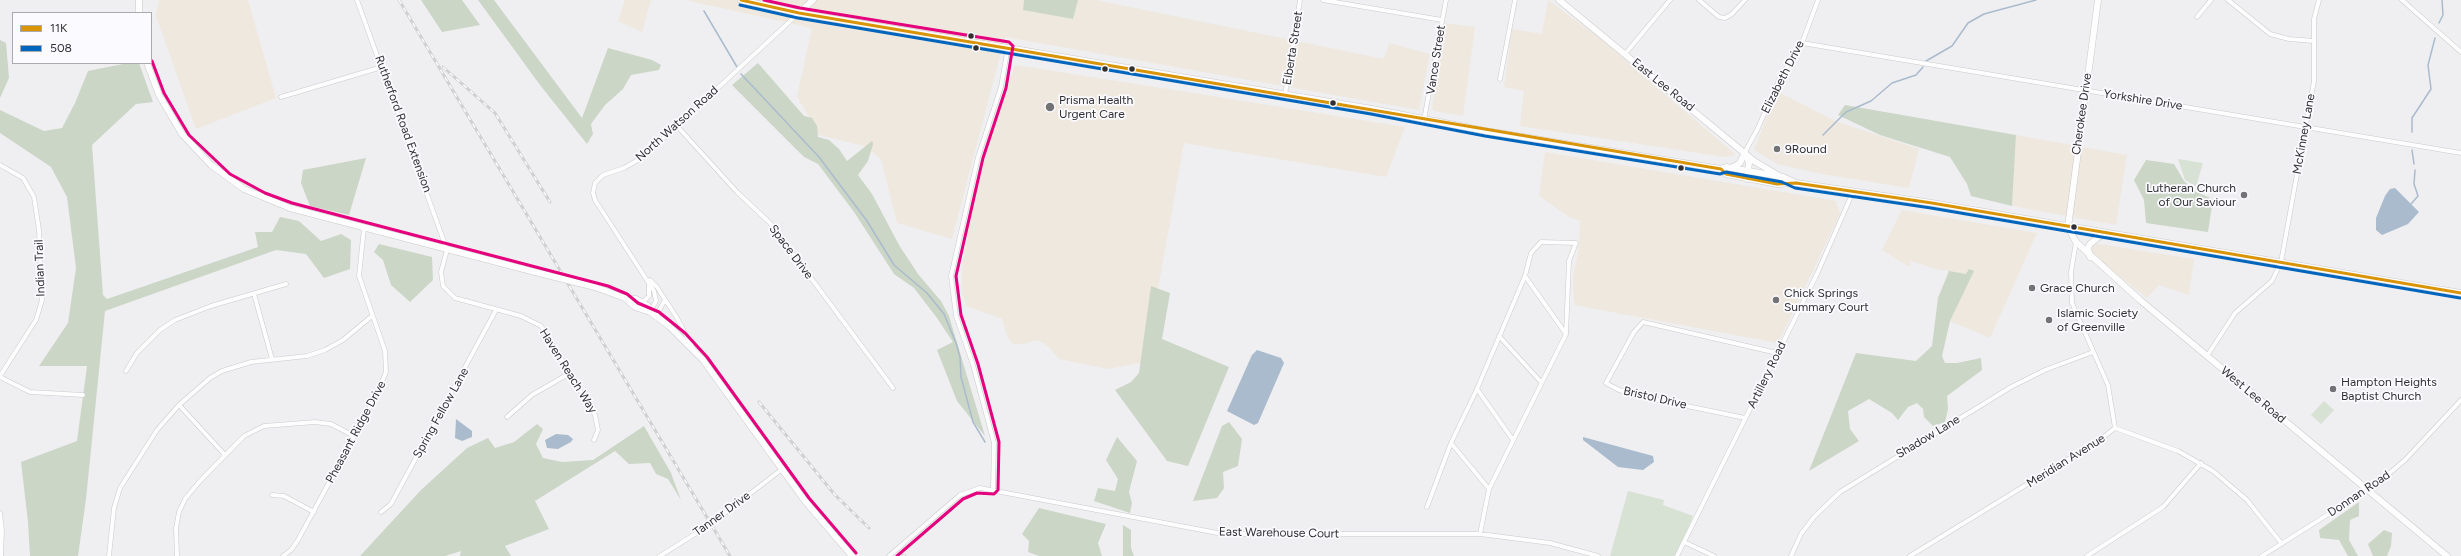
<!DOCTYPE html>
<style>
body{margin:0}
#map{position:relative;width:2461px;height:556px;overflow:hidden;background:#efeff1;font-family:Figtree,sans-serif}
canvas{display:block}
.legend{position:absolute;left:12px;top:12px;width:140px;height:52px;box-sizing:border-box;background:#fbfbff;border:1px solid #aaaaad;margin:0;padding:5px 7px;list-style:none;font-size:12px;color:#303032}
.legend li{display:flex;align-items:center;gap:8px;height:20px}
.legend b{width:20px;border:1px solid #aaaaad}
</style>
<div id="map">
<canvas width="2461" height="556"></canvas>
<ul class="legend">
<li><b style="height:5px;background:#d99408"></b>11K</li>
<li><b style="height:5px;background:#0065bd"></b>508</li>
</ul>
</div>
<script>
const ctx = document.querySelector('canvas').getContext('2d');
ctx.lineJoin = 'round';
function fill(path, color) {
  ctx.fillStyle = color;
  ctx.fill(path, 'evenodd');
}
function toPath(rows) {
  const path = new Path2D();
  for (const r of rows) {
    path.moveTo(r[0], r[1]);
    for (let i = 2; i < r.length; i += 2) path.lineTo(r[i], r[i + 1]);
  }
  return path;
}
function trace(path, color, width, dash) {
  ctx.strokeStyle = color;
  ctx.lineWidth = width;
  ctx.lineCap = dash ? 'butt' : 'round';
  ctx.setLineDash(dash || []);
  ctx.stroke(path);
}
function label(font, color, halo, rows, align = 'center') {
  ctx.font = font + ' Figtree,sans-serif';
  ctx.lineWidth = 3.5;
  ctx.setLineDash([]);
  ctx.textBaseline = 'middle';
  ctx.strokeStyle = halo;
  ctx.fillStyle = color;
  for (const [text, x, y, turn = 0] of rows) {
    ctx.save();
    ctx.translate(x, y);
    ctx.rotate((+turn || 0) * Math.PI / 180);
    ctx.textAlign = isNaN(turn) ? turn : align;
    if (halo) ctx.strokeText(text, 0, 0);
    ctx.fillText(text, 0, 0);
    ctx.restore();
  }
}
fill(toPath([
 [159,0,248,0,276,98,196,129,156,16],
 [625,0,651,0,642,32,618,21],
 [685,0,1024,0,1023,9,1072,19,1078,0,1096,0,1384,59,1389,43,1430,54,1419,110,1005,37,952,239,897,223,881,159,864,146,819,135,797,96,812,28],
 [1548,0,1597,36,1736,155,1725,157,1520,126,1524,91,1504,87,1512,29,1542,34],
 [1445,23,1475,27,1463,116,1434,111,1432,108],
 [1015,65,1194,93,1405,127,1386,177,1184,143,1145,362,1108,369,1059,359,1048,346,1038,340,1023,344,1012,344,1007,336,1002,319,966,306,962,292,962,267,972,208,990,141],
 [1777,91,1835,121,1919,149,1909,188,1822,174,1777,164,1754,150],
 [2016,135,2127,155,2116,225,2012,206],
 [1545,152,1836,201,1840,214,1778,343,1574,305,1573,277,1579,247,1580,221,1569,217,1539,196],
 [1902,210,2037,233,1990,338,1950,321,1973,271,1967,274,1936,269,1911,261,1909,267,1882,250],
 [2099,244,2194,259,2189,295,2159,285,2147,298,2081,246]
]), '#eee8de');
fill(toPath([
 [2178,159,2203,163,2196,186,2185,180],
 [2324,401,2334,410,2321,424,2311,415],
 [1628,491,1664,500,1663,505,1693,516,1677,556,1610,556]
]), '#d7e1d4');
fill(toPath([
 [421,0,462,0,480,25,442,32],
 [478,0,494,0,582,118,608,48,652,60,661,65,659,70,631,75,623,89,605,105,591,124,593,134,587,144,540,85],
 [1024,0,1078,0,1073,19,1023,10],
 [0,40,6,43,9,78,0,98],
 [128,63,139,63,153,102,136,104,92,145,103,295,107,299,258,247,255,232,272,232,280,217,299,221,321,241,341,234,351,240,350,269,324,278,306,254,276,250,105,311,86,499,78,556,30,556,28,522,21,462,77,441,87,366,39,366,68,323,76,268,67,197,51,167,0,133,0,110,44,131,62,128,75,103,88,71],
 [758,63,804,116,812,118,817,126,818,137,829,140,839,149,847,161,872,141,873,144,868,161,858,175,872,194,899,245,918,274,941,301,949,316,985,436,957,401,937,350,953,342,937,318,914,288,894,274,854,212,818,164,804,157,732,85],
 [1845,105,2016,135,2012,206,1971,196,1967,184,1950,157,1880,135,1838,115],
 [366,158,349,215,310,206,301,183,303,170],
 [2146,160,2174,164,2184,181,2196,192,2213,199,2208,232,2146,223,2144,200,2134,180],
 [379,244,432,257,433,280,410,302,391,285,383,260,374,252],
 [1969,269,1974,271,1950,321,1942,356,1945,363,1957,363,1981,358,1982,370,1947,396,1948,409,1945,422,1933,426,1924,417,1923,409,1917,403,1908,407,1898,420,1892,413,1869,399,1848,411,1850,429,1859,441,1809,471,1856,353,1916,361,1932,346,1938,298,1949,271,1966,274],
 [1151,286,1170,293,1162,339,1229,367,1188,466,1167,461,1115,390,1131,382,1139,373],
 [1229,422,1242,439,1238,466,1223,472,1224,488,1217,498,1193,501,1222,426],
 [537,424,543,429,536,444,543,458,562,462,593,460,644,426,671,473,681,500,668,479,656,474,650,463,629,464,615,451,535,501,549,529,505,546,511,556,460,556,461,551,445,556,360,556,421,490,467,448,488,438,495,448,514,442],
 [1117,437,1137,461,1129,492,1132,503,1130,513,1094,501,1098,488,1115,491,1118,479,1106,460],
 [2359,502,2359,516,2350,520,2349,540,2358,556,2348,556,2339,540,2320,538,2319,530],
 [1039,508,1106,524,1098,543,1102,556,1039,556,1028,552,1029,541,1022,534],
 [1123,525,1131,530,1131,548,1134,556,1123,556],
 [2384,530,2392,533,2391,546,2387,556,2373,556,2368,544]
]), '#cbd6c7');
fill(toPath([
 [2395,188,2419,212,2408,224,2382,235,2376,230,2376,218,2385,196,2390,189],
 [1257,350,1281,358,1284,363,1258,423,1254,425,1227,411,1252,355],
 [456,419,472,431,472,437,462,441,455,438],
 [556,434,568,435,573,439,571,442,558,449,547,448,545,440],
 [1583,437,1653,456,1654,462,1643,470,1618,467,1583,440]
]), '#aabbcd');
trace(toPath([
 [704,11,737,67],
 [2439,23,2443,15,2442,0],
 [1926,61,1952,46,1968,23,1984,14,2036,0],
 [741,74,819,157,867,221,894,265,927,293,944,314,956,343,960,357,961,377,973,422,985,442],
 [2412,132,2412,118,2431,89,2428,65,2435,38],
 [1823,135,1846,112,1871,101,1892,83,1916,75,1923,67],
 [2412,150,2414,164],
 [2411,204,2418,196,2414,184,2415,170]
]), '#aabbcd', 1.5);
const street = toPath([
 [357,0,447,250,441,272,443,286,455,298,521,316,541,326,595,415,598,430,594,440],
 [1323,0,1442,20],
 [1699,0,1719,17,1725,18,1732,14,1745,0],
 [2228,0,2270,34,2289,39,2314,41],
 [2402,0,2461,52],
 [2197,17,2211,0],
 [1802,43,2461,153],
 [1625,54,1670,0],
 [1500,79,1515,0],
 [1285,95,1300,0],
 [281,97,382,67],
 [1424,120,1446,0],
 [677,126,737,192,770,223,893,388],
 [1745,152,1758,128,1780,78,1802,43,1818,0],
 [0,165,23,178,34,197,39,230,42,300,36,320,0,376],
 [2076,242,2071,272,2072,303,2108,385,2115,428],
 [1525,276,1566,334],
 [650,280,657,287,677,318,693,348],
 [254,294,272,359],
 [643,302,649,296,649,285],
 [650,312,656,301,654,291,595,200,593,193,595,183,603,175,624,168,643,157,799,13],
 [656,316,665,300],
 [1499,336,1541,382],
 [2207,356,2235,313,2272,281,2281,262,2314,81,2314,19,2319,0],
 [126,371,137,353,160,330,175,320,211,306,286,284],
 [0,377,30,392,83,395],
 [1477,389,1513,440],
 [179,405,225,455],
 [507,417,532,395,570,373],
 [1745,418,1648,398,1619,390,1606,383,1634,332,1643,322,1777,353],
 [2115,428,2178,451,2213,471,2247,500,2282,544],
 [1451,443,1489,489],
 [993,489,994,443,973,365,956,316,951,276,978,157,1001,87,1008,47],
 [272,495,284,496,314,512],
 [1427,507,1451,443,1477,389,1525,276,1531,253,1541,242,1576,243,1569,261,1566,334,1489,489,1480,534],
 [381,512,391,504,496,310],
 [0,513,2,530,1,556],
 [1684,542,1714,556],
 [109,556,114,508,120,488,157,430,179,405,210,378,222,371,251,362,307,356,325,350,343,340,372,316],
 [177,556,176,528,179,512,185,499,200,481,244,436,264,426,315,422,331,424,354,436],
 [283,556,291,550,298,540,376,396,386,372,385,351,359,276,364,228],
 [660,556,711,524,782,469],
 [889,556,960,495,980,488,1223,534,1480,534,1550,543,1598,556],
 [1677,556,1817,274,1853,192],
 [1791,556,1801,534,1814,517,1840,492,2011,387,2045,370,2093,352],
 [1910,556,2101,439,2115,428],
 [2087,556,2163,507,2201,463],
 [2262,556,2378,483,2405,460,2461,400]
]);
const secondary = toPath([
 [1559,0,1754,161,1781,177],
 [2098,0,2068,227,2076,242,2140,300,2447,556],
 [139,13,139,0],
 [799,13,813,0],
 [147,63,159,95,182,134,211,165,244,189,290,208,535,272],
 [1745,153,1749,163,1747,179],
 [595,287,625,298,636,299,648,306,650,312],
 [625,298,635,307,650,312,669,326,703,360,805,501,852,556]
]);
const primary = toPath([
 [741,0,799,13,1372,109,1486,131,1721,169,1726,167,1731,168,1783,177,1796,183,1932,203,2461,293],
 [1731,168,1740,163,1745,152],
 [1721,169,1726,174,1777,184,1796,183],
 [2090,257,2088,248,2090,244,2104,233]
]);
trace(street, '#cacacc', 5);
trace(secondary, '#cacacc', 7);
trace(primary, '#cacacc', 7);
trace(street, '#fdfdfd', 4);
trace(secondary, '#fdfdfd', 6);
trace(primary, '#fdfdfd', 6);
const rail = toPath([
 [399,0,730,556],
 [443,67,495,113,550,202],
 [759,402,835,495,869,528],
 [903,555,905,556]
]);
trace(rail, '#d0d0d1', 3);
trace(rail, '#fbfbff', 1.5, [4.5]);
const secondaryBridge = toPath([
 [535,272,595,287]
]);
trace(secondaryBridge, '#cacacc', 7, []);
trace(secondaryBridge, '#fdfdfd', 6);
trace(toPath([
 [741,0,799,13,1721,169,1726,174,1777,184,1796,183,1932,203,2461,293]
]), '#d99408', 3);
trace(toPath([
 [740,5,798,18,1371,114,1485,136,1720,174,1726,172,1782,182,1795,188,1931,208,2460,298]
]), '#0065bd', 3);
trace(toPath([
 [764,0,800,8,1009,42,1013,46,1006,88,983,158,956,276,961,315,978,364,999,442,998,490,994,494,977,493,963,499,897,556],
 [152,61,164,93,189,135,230,174,265,193,292,203,608,286,627,294,638,303,659,312,685,333,707,357,809,498,856,553]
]), '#e5007d', 3);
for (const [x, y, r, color] of [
 [971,36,3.5,"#303032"],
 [976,48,3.5,"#303032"],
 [1105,69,3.5,"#303032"],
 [1132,69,3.5,"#303032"],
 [1333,103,3.5,"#303032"],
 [1050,107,5,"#737375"],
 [1777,149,4,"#737375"],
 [1681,168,3.5,"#303032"],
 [2244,195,4,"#737375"],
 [2074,227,3.5,"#303032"],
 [2032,288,4,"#737375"],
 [1776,300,4,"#737375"],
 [2049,320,4,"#737375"],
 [2333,389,4,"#737375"]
]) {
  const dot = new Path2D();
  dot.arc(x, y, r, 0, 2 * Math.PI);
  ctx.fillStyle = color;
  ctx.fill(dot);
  trace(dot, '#fbfbff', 1.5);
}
label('12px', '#303032', '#fbfbff', [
 ["Elberta Street",1293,48,-81],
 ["Vance Street",1436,60,-81],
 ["Elizabeth Drive",1783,77,-63],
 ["East Lee Road",1663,85,39],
 ["Yorkshire Drive",2143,100,9],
 ["Cherokee Drive",2082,114,-82],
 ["Rutherford Road Extension",403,124,70],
 ["North Watson Road",677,124,-42],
 ["McKinney Lane",2304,134,-80],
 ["Space Drive",791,252,53],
 ["Indian Trail",40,268,-92],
 ["Haven Reach Way",568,371,58],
 ["Artillery Road",1767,375,-64],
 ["West Lee Road",2253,395,40],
 ["Bristol Drive",1655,398,13],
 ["Spring Fellow Lane",441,413,-61],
 ["Pheasant Ridge Drive",356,432,-62],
 ["Shadow Lane",1928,437,-31],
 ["Meridian Avenue",2066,461,-32],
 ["Donnan Road",2359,494,-34],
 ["Tanner Drive",722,514,-36],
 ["East Warehouse Court",1279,533,1]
]);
label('12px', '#303032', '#fbfbff', [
 ["Prisma Health",1059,100],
 ["Urgent Care",1059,114],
 ["9Round",1785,149],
 ["Lutheran Church",2236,188,"right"],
 ["of Our Saviour",2236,202,"right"],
 ["Grace Church",2040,288],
 ["Chick Springs",1784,293],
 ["Summary Court",1784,307],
 ["Islamic Society",2057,313],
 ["of Greenville",2057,327],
 ["Hampton Heights",2341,382],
 ["Baptist Church",2341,396]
], 'left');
</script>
